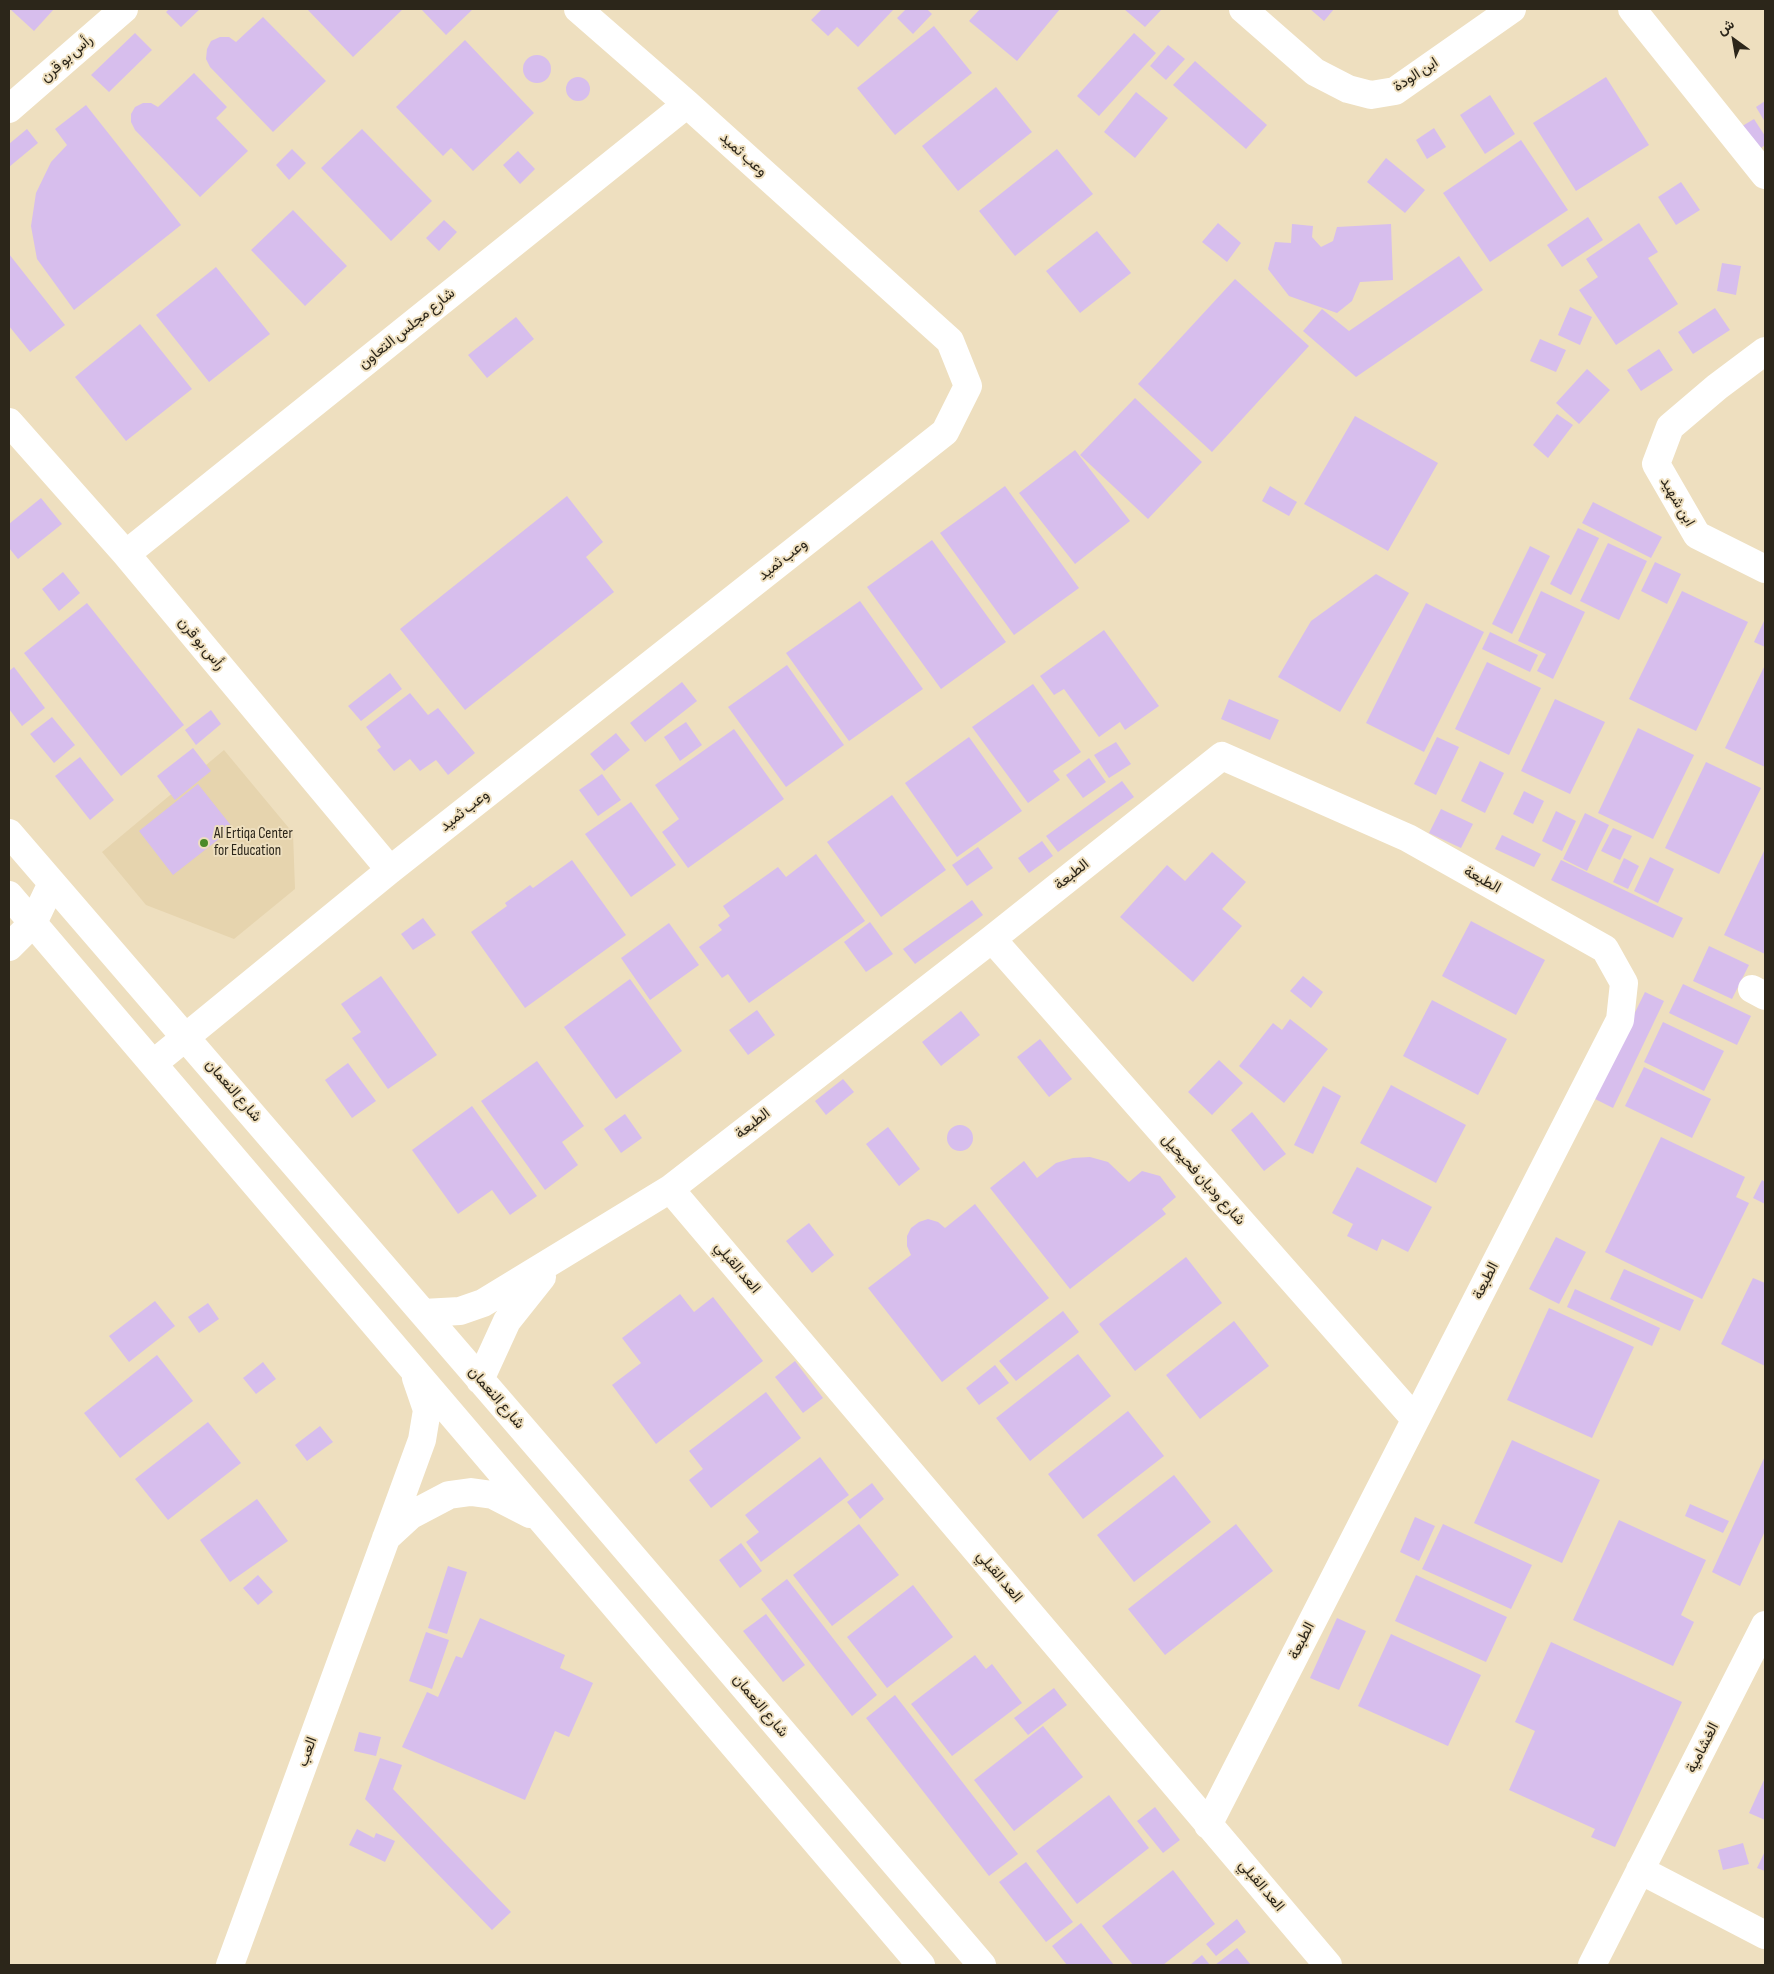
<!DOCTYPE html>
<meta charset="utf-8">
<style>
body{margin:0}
#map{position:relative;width:1774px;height:1974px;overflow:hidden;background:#eedfbf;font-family:"Sofia Sans Condensed",Vazirmatn,sans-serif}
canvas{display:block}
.frame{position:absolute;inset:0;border:10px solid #2c261a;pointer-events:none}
.north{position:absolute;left:1709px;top:15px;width:50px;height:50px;-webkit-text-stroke:4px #eedfbf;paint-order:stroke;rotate:328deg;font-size:14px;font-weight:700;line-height:20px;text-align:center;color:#2c261a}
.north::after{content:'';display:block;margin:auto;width:18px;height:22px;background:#2c261a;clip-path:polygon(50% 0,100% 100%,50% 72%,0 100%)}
</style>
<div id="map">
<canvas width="1774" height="1974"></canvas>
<div class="frame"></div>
<div class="north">ش</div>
</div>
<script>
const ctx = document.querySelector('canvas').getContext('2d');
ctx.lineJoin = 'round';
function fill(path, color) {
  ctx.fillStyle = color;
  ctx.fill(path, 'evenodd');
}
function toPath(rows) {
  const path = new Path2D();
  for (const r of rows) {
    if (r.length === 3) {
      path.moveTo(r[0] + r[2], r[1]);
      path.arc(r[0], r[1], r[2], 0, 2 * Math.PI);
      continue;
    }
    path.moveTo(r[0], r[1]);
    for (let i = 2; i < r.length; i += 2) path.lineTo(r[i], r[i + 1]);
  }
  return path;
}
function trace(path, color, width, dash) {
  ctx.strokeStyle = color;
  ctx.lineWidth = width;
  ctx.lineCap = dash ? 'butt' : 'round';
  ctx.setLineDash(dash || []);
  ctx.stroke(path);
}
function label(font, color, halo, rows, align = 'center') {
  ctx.font = font + ' "Sofia Sans Condensed",Vazirmatn,sans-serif';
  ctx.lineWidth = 4;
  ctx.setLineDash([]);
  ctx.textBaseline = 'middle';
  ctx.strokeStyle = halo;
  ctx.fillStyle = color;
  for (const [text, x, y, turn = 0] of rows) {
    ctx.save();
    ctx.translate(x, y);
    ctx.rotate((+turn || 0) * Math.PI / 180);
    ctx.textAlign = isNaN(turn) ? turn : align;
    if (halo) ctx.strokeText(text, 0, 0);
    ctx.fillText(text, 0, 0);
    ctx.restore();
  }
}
fill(toPath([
 [224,750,293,833,295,889,234,939,146,905,102,852]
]), '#e6d4ae');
fill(toPath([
 [10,9,54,9,34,31],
 [169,9,200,9,181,27,166,12],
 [307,9,403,9,353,57],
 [421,9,473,9,446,35],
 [822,9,894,9,858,47,837,27,828,36,811,20],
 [906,9,927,9,932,14,913,34,897,18],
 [980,9,1060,9,1017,61,969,21],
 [1124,9,1162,9,1145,27],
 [1310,9,1334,9,1324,21],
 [263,17,326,81,273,132,210,67,206,59,207,49,211,41,220,37,229,37,236,42],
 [934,26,972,73,895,135,857,88],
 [135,33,152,50,109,92,91,75],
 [1134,33,1156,53,1099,116,1077,96],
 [465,40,534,113,473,171,451,148,443,156,396,107],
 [1168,45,1185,59,1166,80,1150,66],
 [537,69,14],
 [1195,61,1267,125,1246,149,1173,85],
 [194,73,227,107,216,118,248,151,200,197,135,130,131,122,131,114,135,107,143,103,151,103,158,107],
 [1606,77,1649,145,1576,191,1533,123],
 [578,89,12],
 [996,87,1032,132,958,191,922,146],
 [1136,92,1168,118,1135,158,1104,132],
 [1490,95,1515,134,1485,154,1460,115],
 [1765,101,1765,122,1756,107],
 [86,105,181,225,74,310,37,259,31,226,36,193,51,162,67,145,55,129],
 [1754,119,1765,136,1765,145,1754,153,1739,128],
 [1434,128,1446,147,1427,159,1416,140],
 [27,129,38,143,9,167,9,144],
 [362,129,432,201,391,241,321,168],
 [1521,140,1568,210,1490,262,1443,193],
 [292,149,306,163,289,180,276,165],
 [1057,149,1093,194,1015,256,979,211],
 [518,151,535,169,520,184,503,165],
 [1386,158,1425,190,1405,213,1367,182],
 [1681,182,1700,210,1676,225,1658,197],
 [293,210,347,266,305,306,251,250],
 [1588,217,1603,240,1562,267,1547,245],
 [444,220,457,232,439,251,426,238],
 [1218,223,1241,243,1227,262,1202,242],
 [1639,223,1658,252,1648,258,1678,304,1616,345,1579,290,1598,277,1586,259],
 [1292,224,1313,226,1312,237,1321,247,1333,241,1337,227,1391,224,1393,280,1360,282,1352,301,1337,313,1289,296,1268,269,1275,242,1291,243],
 [1097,231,1131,273,1080,313,1046,271],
 [9,254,65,325,30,352,9,326],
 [1459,256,1483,290,1356,377,1303,331,1322,309,1349,331],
 [1722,263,1741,266,1736,295,1717,291],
 [216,267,270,334,209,382,156,315],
 [1235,279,1309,346,1212,452,1138,384],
 [1570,307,1592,317,1580,345,1558,335],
 [1715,308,1730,330,1693,354,1678,332],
 [516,317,534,339,487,378,468,355],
 [140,324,192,389,126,441,75,377],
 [1540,339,1566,350,1556,372,1530,361],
 [1659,349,1673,370,1641,391,1627,370],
 [1587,369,1610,390,1579,424,1556,403],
 [1135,398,1202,462,1148,519,1080,455],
 [1557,414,1573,425,1548,458,1533,445],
 [1355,416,1438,463,1388,551,1304,504],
 [1075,450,1130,521,1075,564,1019,493],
 [1005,486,1079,588,1014,635,940,533],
 [1270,486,1297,502,1289,516,1262,501],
 [567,496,603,542,586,557,614,592,465,710,400,629],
 [41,498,62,524,18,559,9,548,9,524],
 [1593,502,1662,537,1651,558,1582,523],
 [1578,528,1599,538,1571,595,1550,584],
 [932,540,1006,642,941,689,867,587],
 [1608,543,1647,561,1619,620,1580,601],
 [1530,546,1550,556,1512,634,1492,624],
 [1655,562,1681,574,1667,604,1641,591],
 [63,572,80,593,59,611,42,589],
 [1376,574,1409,593,1340,712,1278,677,1311,621],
 [1541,591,1585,612,1553,679,1537,671,1546,654,1518,641],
 [1682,591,1748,622,1696,731,1629,699],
 [860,601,923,689,849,741,786,653],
 [87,603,184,725,121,776,24,653],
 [1426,603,1484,632,1424,752,1366,723],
 [1765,619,1765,647,1754,642],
 [1104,630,1159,706,1125,730,1120,722,1099,737,1064,689,1054,695,1040,676],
 [1490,632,1538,655,1530,672,1482,649],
 [1487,662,1541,688,1509,755,1455,729],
 [787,665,844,745,786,787,728,707],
 [1765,665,1765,767,1725,748],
 [14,667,45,708,22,726,9,709,9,671],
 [390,673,402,689,361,721,348,706],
 [682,682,697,701,645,742,630,723],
 [1033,684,1081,752,1053,771,1060,780,1028,803,972,727],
 [410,693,428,715,438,708,475,753,448,775,436,760,420,771,410,759,394,771,377,750,381,747,366,727],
 [1229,699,1279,720,1270,740,1221,719],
 [1555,699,1605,722,1570,794,1521,771],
 [211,710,221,724,196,745,185,730],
 [52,717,75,745,54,763,30,734],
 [686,722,702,745,680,761,664,737],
 [1638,728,1694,755,1653,839,1598,813],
 [734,729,784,799,688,868,662,832,679,819,655,785],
 [616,733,630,750,604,771,590,754],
 [969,737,1022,811,957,857,905,783],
 [1437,737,1459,747,1436,795,1414,784],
 [1116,742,1131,764,1109,778,1094,755],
 [193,748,211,771,175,800,157,776],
 [80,757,114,800,90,820,55,776],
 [1089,758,1106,782,1083,798,1066,775],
 [1480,761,1504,773,1485,813,1461,801],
 [1706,762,1761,788,1719,874,1665,848],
 [602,774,621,800,598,816,579,790],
 [1122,781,1134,797,1058,852,1046,836],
 [198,784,233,828,173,875,139,831],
 [1524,791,1544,801,1533,824,1513,814],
 [892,795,946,870,881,917,827,842],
 [631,802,676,865,631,897,585,834],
 [1441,809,1473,824,1461,848,1429,833],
 [1556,811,1576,821,1562,851,1542,841],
 [1585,813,1609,825,1587,871,1563,859],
 [1613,828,1632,836,1620,860,1601,851],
 [1502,835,1541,854,1534,867,1495,849],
 [1042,841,1053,856,1029,873,1018,858],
 [978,847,993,868,967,886,952,865],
 [1765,849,1765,954,1724,935],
 [1212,852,1246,882,1222,909,1242,926,1193,982,1120,917,1167,865,1185,881],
 [816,854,865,921,749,1003,728,974,722,978,699,947,722,930,718,925,730,916,723,906,778,867,786,877],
 [1650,857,1674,869,1658,903,1634,891],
 [1624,858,1639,866,1628,889,1613,882],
 [572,860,626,935,525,1008,471,932,507,906,505,903,530,885,533,888],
 [1561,860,1683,918,1673,938,1551,880],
 [972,900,983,915,915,964,903,949],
 [423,918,436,935,413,950,401,934],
 [1471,921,1545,960,1516,1015,1442,976],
 [870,922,893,954,866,972,844,942],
 [669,923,699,965,650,1000,621,958],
 [1709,946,1749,965,1732,999,1693,981],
 [381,976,437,1055,388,1089,352,1038,361,1032,341,1004],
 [1303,976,1323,992,1311,1008,1290,991],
 [630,979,682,1051,616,1099,564,1027],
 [1683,984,1751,1016,1737,1045,1669,1013],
 [1645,992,1664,1001,1613,1108,1593,1098],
 [1432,1000,1507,1039,1478,1095,1403,1056],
 [757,1010,775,1035,748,1055,729,1030],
 [961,1011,980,1035,941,1066,922,1042],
 [1290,1019,1328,1049,1284,1103,1239,1066,1273,1023,1282,1030],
 [1663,1022,1724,1051,1704,1091,1644,1062],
 [1040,1039,1072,1079,1049,1097,1017,1057],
 [1219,1060,1243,1083,1212,1115,1188,1092],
 [537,1061,584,1126,562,1142,578,1165,545,1190,481,1101],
 [348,1063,376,1101,352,1118,325,1080],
 [1644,1067,1711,1099,1692,1138,1625,1106],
 [843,1079,854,1092,826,1115,815,1101],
 [1391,1085,1466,1125,1436,1183,1360,1143],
 [1323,1086,1341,1096,1313,1154,1294,1145],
 [472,1106,537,1196,510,1215,492,1190,458,1214,412,1150],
 [1252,1112,1286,1154,1264,1171,1231,1130],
 [625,1114,642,1138,621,1153,604,1129],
 [960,1138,13],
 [888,1127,920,1169,899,1186,866,1144],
 [1661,1137,1745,1177,1736,1197,1749,1203,1702,1299,1605,1252],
 [1090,1157,1108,1162,1129,1182,1142,1171,1160,1176,1176,1197,1162,1209,1166,1214,1070,1289,990,1188,1024,1161,1037,1178,1056,1163,1073,1158],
 [1357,1167,1432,1207,1408,1252,1382,1239,1377,1251,1347,1236,1353,1224,1332,1213],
 [1762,1180,1765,1182,1765,1204,1753,1198],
 [975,1204,1049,1298,942,1382,868,1288,911,1255,907,1246,907,1236,911,1228,919,1222,928,1219,938,1222,945,1228],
 [809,1223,834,1255,812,1273,786,1241],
 [1556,1237,1586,1252,1559,1304,1529,1289],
 [1186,1257,1222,1303,1135,1371,1099,1324],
 [1624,1269,1694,1300,1680,1331,1610,1299],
 [1753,1278,1765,1283,1765,1366,1721,1344],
 [1575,1289,1660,1328,1652,1346,1567,1307],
 [680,1294,694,1312,713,1297,763,1361,656,1444,612,1385,641,1363,622,1338],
 [155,1301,175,1326,129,1362,109,1336],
 [208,1303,219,1319,199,1333,188,1317],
 [1549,1308,1634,1347,1592,1438,1507,1400],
 [1063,1311,1079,1332,1016,1381,999,1361],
 [1234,1321,1269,1366,1200,1419,1166,1375],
 [1078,1354,1111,1396,1030,1461,996,1418],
 [157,1355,193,1401,120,1458,84,1413],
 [795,1361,823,1398,803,1413,775,1377],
 [263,1362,276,1379,256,1394,243,1378],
 [995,1365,1009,1383,979,1405,966,1388],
 [766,1392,801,1438,711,1508,689,1480,703,1469,689,1451],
 [1128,1411,1164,1456,1083,1519,1048,1474],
 [208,1422,241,1463,168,1520,135,1479],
 [320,1426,333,1442,307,1461,295,1445],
 [1512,1440,1600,1480,1562,1563,1474,1523],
 [1765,1456,1765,1531,1740,1586,1712,1572],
 [820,1457,849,1495,761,1562,746,1542,759,1532,745,1515],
 [1174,1475,1211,1522,1134,1582,1097,1535],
 [872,1483,884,1499,860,1519,847,1502],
 [257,1499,288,1541,230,1582,200,1540],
 [1690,1504,1729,1521,1723,1533,1685,1516],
 [1415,1517,1435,1526,1419,1561,1400,1552],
 [1619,1520,1706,1560,1681,1615,1694,1622,1673,1666,1573,1620],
 [859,1524,899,1575,832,1626,793,1575],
 [1236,1524,1273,1571,1165,1655,1128,1609],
 [1443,1524,1532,1565,1511,1609,1422,1569],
 [741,1543,762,1571,740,1588,719,1560],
 [448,1566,467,1572,447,1634,428,1628],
 [258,1575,273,1592,258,1605,243,1588],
 [1416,1575,1507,1617,1486,1662,1395,1621],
 [787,1579,877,1695,852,1716,761,1599],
 [913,1585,953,1637,887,1688,847,1637],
 [766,1614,805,1665,783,1682,743,1631],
 [480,1618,565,1655,560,1668,593,1683,569,1737,555,1731,525,1800,402,1747,427,1692,438,1697,456,1656,462,1658],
 [1337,1618,1366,1631,1339,1690,1310,1678],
 [426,1632,449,1640,432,1689,409,1681],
 [1391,1634,1481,1675,1448,1746,1358,1706],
 [1551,1642,1682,1702,1615,1847,1591,1837,1595,1829,1509,1790,1535,1731,1515,1722],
 [975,1655,986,1669,992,1664,1022,1703,952,1756,911,1704],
 [1054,1688,1067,1705,1028,1735,1014,1718],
 [895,1695,1018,1854,989,1876,866,1718],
 [1043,1726,1083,1777,1014,1831,974,1780],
 [359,1732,381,1737,376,1756,354,1751],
 [380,1758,402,1765,393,1789,511,1912,492,1930,365,1799],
 [1765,1778,1765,1820,1749,1813],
 [1109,1795,1149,1848,1077,1904,1036,1851],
 [1155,1807,1180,1840,1163,1853,1137,1821],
 [357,1829,374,1838,376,1833,395,1841,385,1862,349,1845],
 [1743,1843,1749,1864,1723,1870,1718,1850],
 [1765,1851,1765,1871,1757,1868],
 [1026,1862,1073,1922,1046,1942,999,1882],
 [1173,1870,1215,1924,1163,1965,1133,1965,1102,1926],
 [1237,1919,1246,1932,1216,1956,1206,1944],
 [1081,1923,1114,1965,1067,1965,1052,1946],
 [1237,1948,1251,1965,1215,1965],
 [1202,1955,1210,1965,1190,1965]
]), '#d7beed');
trace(toPath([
 [1243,9,1315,72,1348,89,1371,95,1395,91,1512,9],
 [1632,9,1765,175],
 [9,109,124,9],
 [1765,351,1717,387,1670,427,1656,464,1697,535,1765,569],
 [9,422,126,554,390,870],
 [126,554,687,104],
 [9,833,573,1487,982,1965],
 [9,895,921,1965],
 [992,939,1415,1419],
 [9,947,33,923,52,883],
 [1752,989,1765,996],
 [154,1063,390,870,945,432,968,386,950,341,687,104,578,9],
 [670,1189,1328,1965],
 [423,1313,460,1311,483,1303,670,1189,992,939,1222,756,1408,838,1605,949,1624,983,1620,1020,1208,1825],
 [480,1380,507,1321,542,1277],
 [386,1538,411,1515,449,1495,471,1492,493,1495,530,1514],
 [1640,1870,1765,1935],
 [230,1965,422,1440,427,1410,416,1378],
 [1592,1965,1765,1625]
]), '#fff', 28);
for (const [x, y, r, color] of [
 [204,843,5,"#4b8929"]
]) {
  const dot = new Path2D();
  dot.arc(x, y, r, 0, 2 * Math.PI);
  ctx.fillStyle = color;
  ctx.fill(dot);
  trace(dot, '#eedfbf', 2);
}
label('15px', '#2c261a', '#eedfbf', [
 ["رأس بو قرن",67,59,-41],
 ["ابن الودة",1416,75,-33],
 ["وعب ثميد",743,155,42],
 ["شارع مجلس التعاون",407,329,-39],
 ["ابن شهيد",1677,502,60],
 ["وعب ثميد",783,560,-38],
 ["رأس بو قرن",201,644,50],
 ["وعب ثميد",465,811,-38],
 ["الطبعة",1072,875,-39],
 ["الطبعة",1482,880,29],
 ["شارع النعمان",233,1091,49],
 ["الطبعة",753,1124,-38],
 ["شارع وديان فحيحيل",1203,1180,48],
 ["العد القبلي",737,1268,50],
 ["الطبعة",1486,1281,-63],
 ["شارع النعمان",496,1398,49],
 ["العد القبلي",999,1577,50],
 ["الطبعة",1302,1641,-63],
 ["شارع النعمان",760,1706,50],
 ["الغشامية",1703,1748,-63],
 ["العب",308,1752,-70],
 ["العد القبلي",1261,1886,50]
]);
label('15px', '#2c261a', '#eedfbf', [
 ["Al Ertiqa Center",214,834],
 ["for Education",214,851]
], 'left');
</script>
